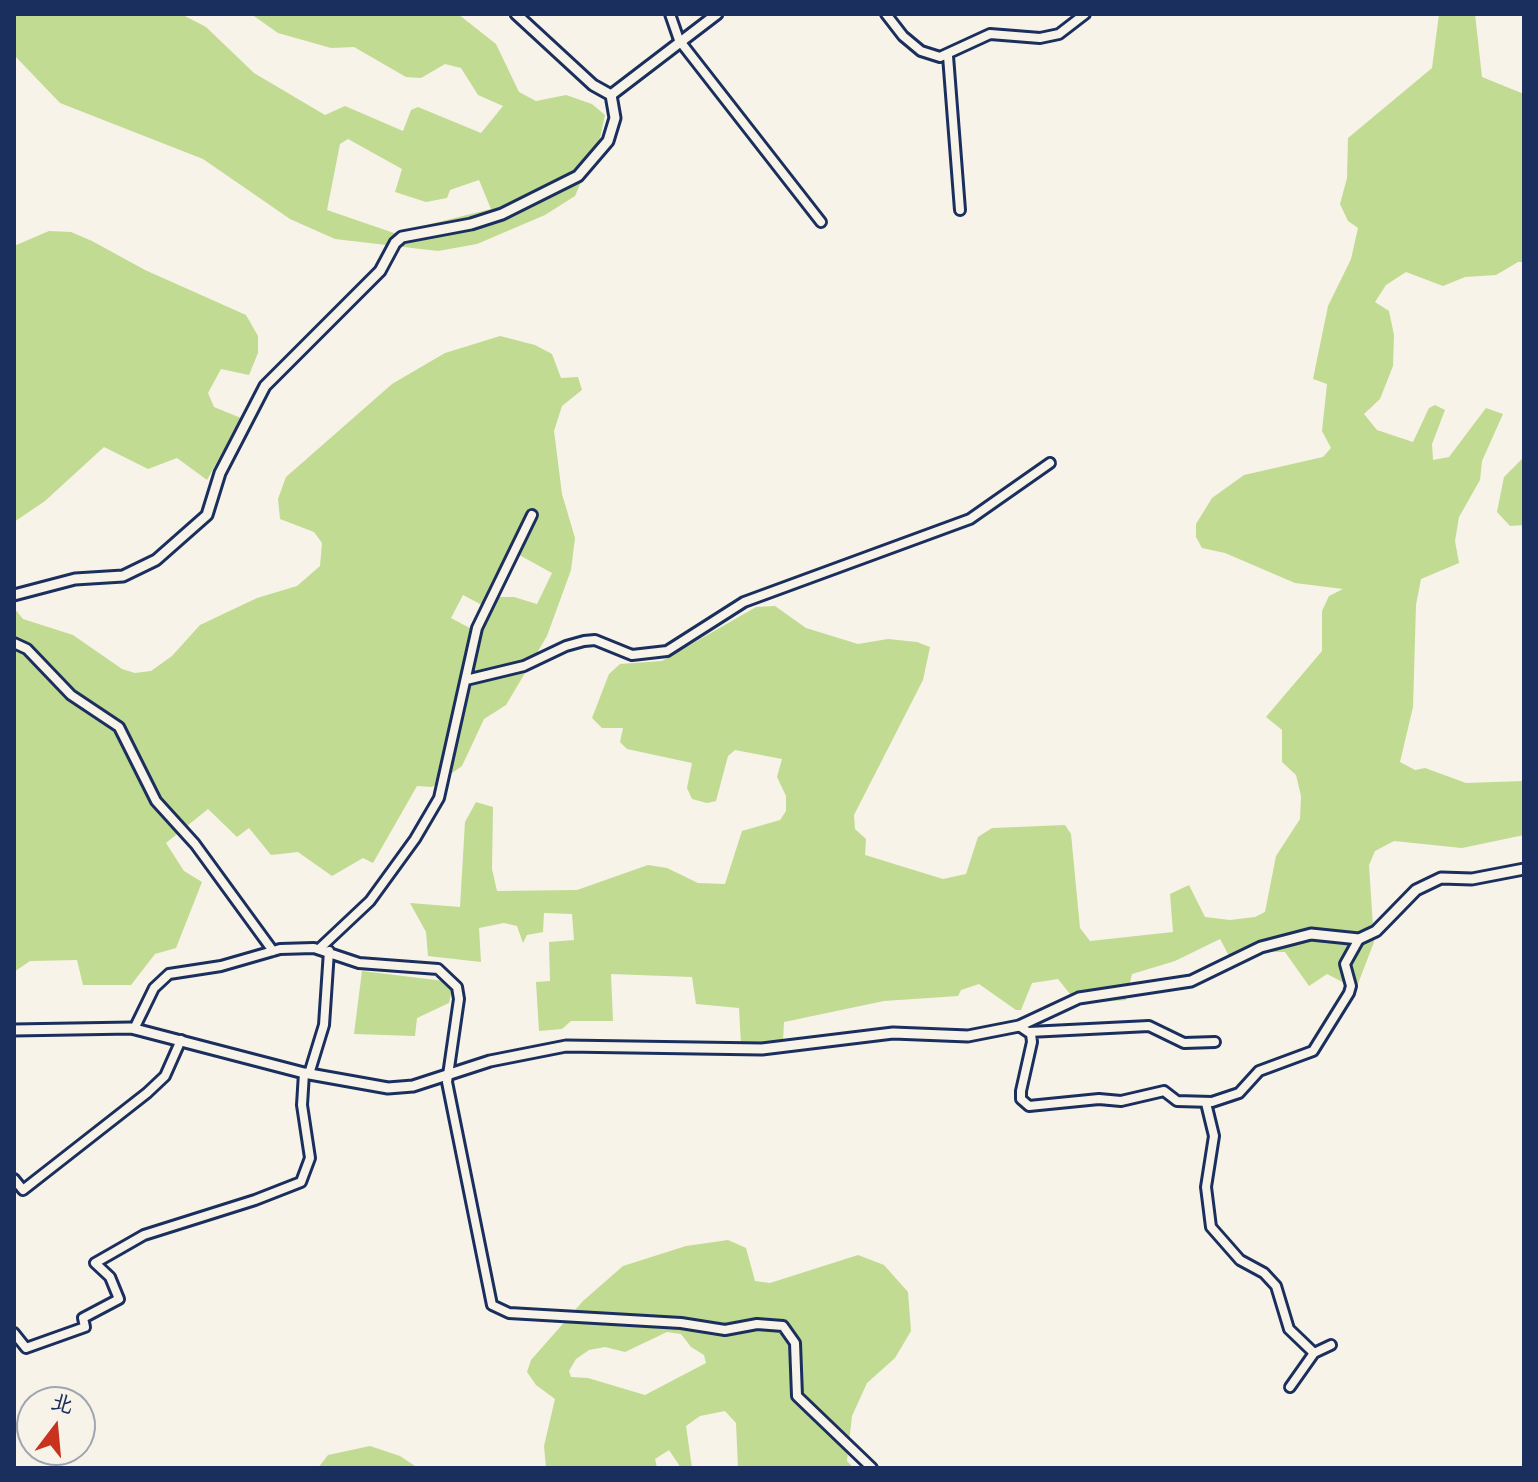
<!DOCTYPE html>
<meta charset="utf-8">
<style>
body{margin:0}
#map{position:relative;width:1538px;height:1482px;overflow:hidden;background:#f7f3e8;font-family:"Balsamiq Sans","LXGW WenKai TC",sans-serif}
canvas{display:block}
.frame{position:absolute;inset:0;border:16px solid #1b2f5e;pointer-events:none}
.north{position:absolute;left:16px;top:1386px;width:80px;height:80px;box-sizing:border-box;background:#f7f3e8;border:2px solid #9fa5b1;border-radius:50%;rotate:16deg;font-size:22px;font-weight:700;line-height:32px;text-align:center;color:#1b2f5e}
.north::after{content:'';display:block;margin:auto;width:28px;height:36px;background:#c8321e;clip-path:polygon(50% 0,100% 100%,50% 72%,0 100%)}
</style>
<div id="map">
<canvas width="1538" height="1482"></canvas>
<div class="frame"></div>
<div class="north">北</div>
</div>
<script>
const ctx = document.querySelector('canvas').getContext('2d');
ctx.lineJoin = 'round';
function fill(path, color) {
  ctx.fillStyle = color;
  ctx.fill(path, 'evenodd');
}
function toPath(rows) {
  const path = new Path2D();
  for (const r of rows) {
    path.moveTo(r[0], r[1]);
    for (let i = 2; i < r.length; i += 2) path.lineTo(r[i], r[i + 1]);
  }
  return path;
}
function trace(path, color, width, dash) {
  ctx.strokeStyle = color;
  ctx.lineWidth = width;
  ctx.lineCap = dash ? 'butt' : 'round';
  ctx.setLineDash(dash || []);
  ctx.stroke(path);
}
fill(toPath([
 [14,14,181,14,206,27,254,73,325,115,345,106,403,131,411,110,418,107,481,133,503,106,478,95,461,68,445,64,421,78,406,77,354,47,331,48,278,33,251,14,458,14,496,44,519,92,536,101,566,95,592,104,605,115,600,138,575,196,545,215,477,244,438,251,335,239,290,219,203,159,60,103,14,55],
 [348,139,402,169,395,192,426,202,447,198,450,190,479,180,491,209,394,233,327,210,340,144],
 [1439,14,1475,14,1482,77,1524,94,1524,262,1518,262,1496,275,1465,277,1443,286,1406,272,1386,285,1375,302,1389,311,1394,335,1393,366,1380,399,1364,414,1377,430,1413,442,1429,408,1435,405,1445,410,1432,444,1433,460,1449,457,1486,408,1503,414,1482,461,1480,480,1459,517,1455,541,1459,563,1421,579,1416,605,1413,707,1400,762,1415,770,1425,768,1466,783,1524,781,1524,835,1462,848,1394,841,1375,851,1369,865,1374,942,1356,989,1327,974,1309,986,1285,952,1262,952,1235,967,1220,939,1175,961,1132,974,1126,1000,1078,1004,1058,979,1032,983,1021,1010,1016,1010,979,984,961,990,958,996,884,1001,784,1022,783,1040,741,1044,739,1008,696,1004,692,977,611,974,613,1021,571,1021,562,1029,539,1031,536,982,550,981,549,942,574,940,572,914,544,913,543,932,527,935,523,943,517,926,504,923,479,928,481,962,428,956,426,932,410,903,460,907,465,822,476,802,493,807,492,869,497,891,577,890,648,865,667,868,698,883,725,884,742,831,780,820,786,811,786,796,777,777,782,759,735,750,728,756,716,801,707,803,692,799,687,788,692,763,627,749,620,742,623,728,602,728,592,718,609,674,620,664,662,661,756,607,775,606,806,628,858,644,888,639,917,642,930,647,923,680,854,815,855,829,866,839,865,855,943,879,966,874,978,837,992,828,1065,825,1071,834,1080,928,1090,941,1173,932,1170,894,1189,885,1205,917,1230,920,1255,917,1265,912,1276,856,1300,819,1301,796,1296,775,1282,762,1282,730,1266,717,1322,651,1322,611,1329,596,1343,589,1295,583,1225,553,1202,548,1196,537,1196,524,1212,498,1244,475,1323,457,1331,448,1322,431,1327,384,1313,379,1328,306,1351,259,1358,228,1348,221,1340,204,1347,178,1348,138,1432,68],
 [49,231,71,232,92,241,145,270,246,315,258,336,258,353,249,375,221,369,208,393,214,407,241,418,207,480,177,458,148,469,104,447,45,501,14,522,14,246],
 [500,336,535,345,552,354,561,378,578,377,582,390,562,406,554,431,562,494,575,538,571,570,547,636,506,705,484,719,462,766,432,787,417,786,373,863,363,858,332,876,298,852,271,855,249,828,237,837,208,809,166,843,184,871,202,882,176,948,155,954,131,985,83,985,77,960,30,961,14,972,14,608,23,619,73,635,122,669,135,673,151,671,172,656,200,625,257,598,297,586,320,566,322,543,314,532,280,519,278,499,286,477,392,384,445,353],
 [512,551,552,573,537,604,514,597,498,597,479,633,451,618,463,595,482,605],
 [1524,457,1524,525,1510,526,1497,512,1504,477],
 [362,971,444,981,452,989,449,1003,417,1018,415,1036,354,1034],
 [728,1240,746,1248,755,1281,770,1283,858,1255,884,1265,908,1292,911,1331,895,1358,867,1383,852,1416,847,1461,854,1468,738,1468,736,1423,725,1411,700,1416,686,1426,692,1468,681,1468,669,1450,655,1459,657,1468,546,1468,544,1446,555,1399,536,1385,527,1372,531,1360,583,1301,623,1266,686,1246],
 [667,1332,681,1334,691,1347,704,1355,706,1363,645,1395,588,1378,571,1377,569,1371,576,1359,589,1350,605,1347,625,1352],
 [370,1446,400,1456,418,1468,318,1468,328,1455]
]), '#c1db92');
const minor = toPath([
 [670,14,679,40,821,222],
 [886,14,903,36,921,51,940,57,990,34,1040,38,1059,34,1085,14],
 [948,56,960,210],
 [14,643,27,649,71,695,119,727,156,801,195,844,273,951],
 [466,680,524,666,566,646,584,641,595,640,632,655,667,651,744,602,970,519,1050,463],
 [319,949,370,901,415,839,439,798,477,628,532,515],
 [1019,1026,1031,1034,1032,1042,1021,1091,1021,1099,1029,1106,1099,1099,1121,1101,1164,1091,1177,1101,1212,1102,1239,1093,1259,1071,1313,1051,1349,993,1351,986,1345,964,1359,939],
 [134,1029,154,988,169,974,221,966,280,949,314,948,359,963,438,969,457,987,459,999,447,1082,492,1305,509,1313,681,1323,725,1330,757,1324,783,1326,795,1343,797,1396,872,1468],
 [1029,1032,1149,1026,1184,1043,1215,1042],
 [309,1074,324,1025,329,951],
 [1206,1103,1214,1136,1206,1187,1211,1227,1240,1260,1264,1273,1276,1286,1289,1329,1314,1353],
 [14,1179,23,1190,147,1093,165,1076,181,1040],
 [14,1333,26,1348,85,1327,83,1318,119,1299,110,1277,95,1263,144,1235,255,1200,301,1182,310,1158,302,1105,304,1073],
 [1290,1387,1314,1353,1331,1345]
]);
const tertiary = toPath([
 [516,14,593,85,611,95,717,14],
 [14,595,75,579,123,576,156,560,207,515,220,473,265,386,380,271,395,243,402,237,471,224,502,214,578,176,608,141,615,118,611,95],
 [14,1030,131,1028,304,1073,388,1088,413,1086,490,1061,566,1046,762,1049,893,1033,968,1036,1019,1026,1079,998,1191,981,1261,947,1311,934,1359,939,1376,931,1416,890,1441,878,1472,879,1524,869]
]);
trace(minor, '#1b2f5e', 14);
trace(tertiary, '#1b2f5e', 15);
trace(minor, '#f7f3e8', 8);
trace(tertiary, '#f7f3e8', 9);
</script>
